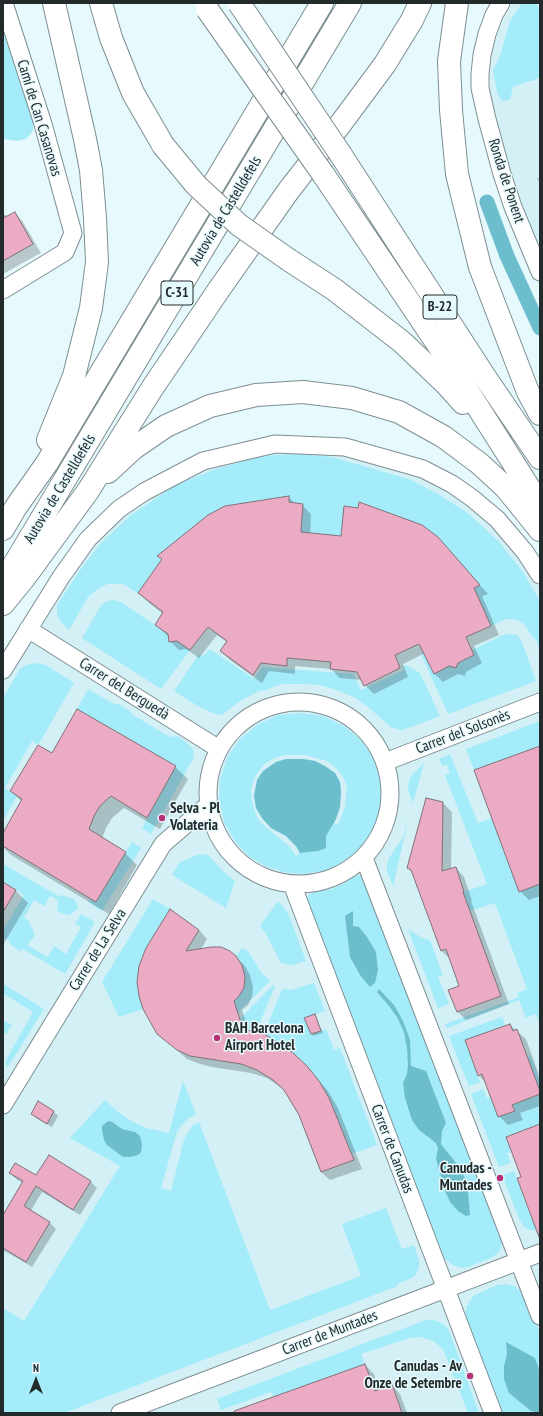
<!DOCTYPE html>
<meta charset="utf-8">
<style>
body{margin:0}
#map{position:relative;width:543px;height:1416px;overflow:hidden;background:#e6fafd;font-family:"PT Sans Narrow",sans-serif}
canvas{display:block}
.frame{position:absolute;inset:0;border:4px solid #232a2b;pointer-events:none}
.north{position:absolute;left:16px;top:1360px;width:40px;height:40px;-webkit-text-stroke:3px #e6fafd;paint-order:stroke;rotate:0deg;font-size:11px;font-weight:700;line-height:16px;text-align:center;color:#232a2b}
.north::after{content:'';display:block;margin:auto;width:14px;height:18px;background:#232a2b;clip-path:polygon(50% 0,100% 100%,50% 72%,0 100%)}
</style>
<div id="map">
<canvas width="543" height="1416"></canvas>
<div class="frame"></div>
<div class="north">N</div>
</div>
<script>
const ctx = document.querySelector('canvas').getContext('2d');
ctx.lineJoin = 'round';
function fill(path, color) {
  ctx.fillStyle = color;
  ctx.fill(path, 'evenodd');
}
function toPath(rows) {
  const path = new Path2D();
  for (const r of rows) {
    if (r.length === 3) {
      path.moveTo(r[0] + r[2], r[1]);
      path.arc(r[0], r[1], r[2], 0, 2 * Math.PI);
      continue;
    }
    path.moveTo(r[0], r[1]);
    for (let i = 2; i < r.length; i += 2) path.lineTo(r[i], r[i + 1]);
  }
  return path;
}
function trace(path, color, width, dash) {
  ctx.strokeStyle = color;
  ctx.lineWidth = width;
  ctx.lineCap = dash ? 'butt' : 'round';
  ctx.setLineDash(dash || []);
  ctx.stroke(path);
}
function label(font, color, halo, rows, align = 'center') {
  ctx.font = font + ' "PT Sans Narrow",sans-serif';
  ctx.lineWidth = 3;
  ctx.setLineDash([]);
  ctx.textBaseline = 'middle';
  ctx.strokeStyle = halo;
  ctx.fillStyle = color;
  for (const [text, x, y, turn = 0] of rows) {
    ctx.save();
    ctx.translate(x, y);
    ctx.rotate((+turn || 0) * Math.PI / 180);
    ctx.textAlign = isNaN(turn) ? turn : align;
    if (halo) ctx.strokeText(text, 0, 0);
    ctx.fillText(text, 0, 0);
    ctx.restore();
  }
}
fill(toPath([
 [512,3,540,3,540,249,519,201,490,100,490,75,492,49,500,27],
 [314,445,452,484,540,575,540,1413,3,1413,3,670,88,539,203,461]
]), '#d3f0f6');
fill(toPath([
 [522,3,537,3,536,4,540,10,540,77,535,79,533,81,529,81,513,87,510,100,502,101,497,93,493,70,500,56,510,21],
 [3,24,33,121,33,131,26,139,17,141,3,139],
 [298,454,332,457,409,479,438,494,469,514,499,542,523,572,540,601,540,650,536,640,532,636,524,624,517,620,506,619,491,626,474,588,480,585,438,537,422,525,359,502,358,508,344,506,341,536,301,532,303,504,289,502,289,496,225,506,208,515,158,556,162,559,138,593,123,584,107,584,98,589,88,597,69,630,61,622,57,614,57,605,85,563,101,543,131,515,176,485,216,469,262,456],
 [112,600,121,602,168,634,169,642,177,641,190,650,161,689,82,638,100,607,105,602],
 [505,634,517,635,521,640,536,681,448,714,421,654,424,654,434,674,449,666,456,668,458,663,474,655,472,650],
 [210,649,254,679,262,667,353,674,361,690,404,670,402,666,406,665,420,673,440,716,411,727,401,730,392,728,368,707,354,697,334,689,319,685,302,684,282,684,270,688,267,690,259,691,240,701,223,714,217,715,198,706,174,691,199,654,203,656],
 [38,663,46,665,74,683,38,745,32,741,5,788,17,796,3,821,3,698,20,669,26,665],
 [88,689,112,703,120,705,130,711,133,715,170,737,177,736,185,741,193,749,194,757,151,834,142,828,176,766,77,709],
 [301,713,323,716,344,726,361,740,374,759,380,781,381,801,377,820,368,837,356,852,340,864,322,871,302,874,283,872,265,866,248,856,235,841,225,824,219,802,220,780,227,758,240,739,257,725,278,715],
 [285,755,305,755,327,761,336,768,343,777,347,786,345,807,338,825,334,823,340,807,341,792,340,782,335,773,325,766,315,761,303,759,286,759,276,762,263,771,257,780,254,796,256,808,262,818,271,828,286,836,296,846,300,853,296,856,290,847,261,823,256,815,252,802,251,790,255,776,263,766,266,763,274,758],
 [540,721,540,746,474,770,466,749],
 [450,754,478,823,492,818,519,891,540,884,540,985,538,986,540,992,540,1025,536,1014,526,1018,519,1000,447,1028,445,1024,519,997,517,993,527,989,495,903,470,911,429,904,487,884,445,775,450,773,447,765,442,766,439,759],
 [424,763,413,803,408,790,409,780,413,774],
 [409,817,393,886,387,871,387,865,389,858,403,837],
 [132,842,141,848,102,911,88,902,91,898,96,902],
 [200,854,208,855,225,873,235,881,226,908,172,875,180,862],
 [3,864,60,897,61,895,74,899,77,904,78,909,69,915,63,914,57,910,58,900,50,896,44,906,34,900,24,918,28,920,34,932,34,937,27,945,48,957,54,946,66,954,81,927,75,924,81,914,95,922,65,974,23,949,21,951,17,949,10,944,10,941,3,937,3,930,24,895,3,882],
 [360,875,365,878,502,1232,502,1244,499,1252,491,1258,468,1267,461,1268,453,1265,444,1258,438,1249,306,903,309,895,314,892,332,889,345,883,354,876],
 [153,899,170,909,146,948,139,966,137,982,139,996,143,1009,119,1017,102,982],
 [278,901,288,913,306,961,292,965,281,963,265,932,260,926],
 [408,929,422,938,430,940,443,975,438,977,449,1004,438,1008],
 [242,948,248,951,261,972,270,981,238,1012,234,1001,239,996,244,988,242,965,236,956],
 [314,983,325,1011,304,1018,311,1034,326,1029,334,1050,340,1048,377,1145,351,1154,329,1098,319,1081,307,1066,292,1052,264,1034,282,989,291,990],
 [3,984,44,1009,8,1067,6,1065,6,1060,33,1012,3,993],
 [273,985,275,986,256,1032,243,1029,240,1019],
 [502,1017,505,1025,465,1040,480,1082,469,1086,449,1036],
 [3,1020,12,1025,6,1034,3,1033],
 [530,1055,540,1081,540,1091,527,1056],
 [183,1081,196,1114,188,1119,181,1126,177,1132,161,1188,171,1191,184,1139,193,1125,199,1122,270,1310,361,1276,342,1224,386,1208,402,1249,414,1245,419,1261,419,1267,417,1273,412,1278,397,1284,398,1286,64,1413,3,1413,3,1308,24,1321,120,1166,70,1138,105,1100,118,1112,131,1121,146,1128,169,1133],
 [483,1089,487,1098,491,1097,514,1111,512,1105,540,1094,540,1124,506,1137,511,1152,507,1153,511,1163,499,1167,471,1094],
 [514,1171,531,1218,540,1215,538,1230,530,1230,524,1227,520,1221,502,1175],
 [506,1284,514,1286,525,1295,540,1334,540,1413,501,1413,465,1315,467,1306,473,1296,497,1285],
 [426,1320,434,1320,441,1323,448,1328,479,1413,468,1413,446,1356,442,1348,433,1341,421,1337,409,1338,361,1354,365,1364,274,1397,271,1392,221,1410,217,1399]
]), '#a4ecfa');
fill(toPath([
 [286,759,303,759,315,761,325,766,335,773,340,782,341,792,340,807,336,819,326,836,326,848,318,851,300,853,296,846,286,836,271,828,262,818,256,808,254,796,257,780,263,771,276,762],
 [353,911,353,926,359,927,367,937,376,952,378,970,375,983,370,987,360,975,350,957,345,916],
 [379,989,394,1005,403,1021,410,1040,411,1066,426,1071,446,1123,442,1131,441,1144,456,1163,464,1176,468,1192,470,1215,466,1216,458,1211,450,1202,445,1191,438,1166,436,1159,438,1148,436,1143,419,1130,412,1120,405,1098,403,1083,407,1074,408,1065,407,1048,404,1032,397,1017,389,1006,377,992],
 [108,1121,112,1122,122,1129,135,1132,140,1136,142,1144,141,1152,138,1155,130,1157,123,1157,107,1145,104,1140,102,1131,102,1126],
 [506,1342,535,1358,540,1372,540,1413,531,1411,509,1393,504,1379,504,1366,507,1354]
]), '#6dbecd');
fill(toPath([
 [540,177,540,183,537,179],
 [15,213,23,222,41,253,3,274,3,215,4,214,8,217],
 [289,497,295,504,302,505,311,514,310,534,342,537,437,537,488,594,482,596,499,635,474,646,482,663,466,672,465,676,458,674,443,682,434,673,425,653,403,664,408,677,374,694,365,685,362,680,340,678,331,669,295,666,295,674,269,671,262,683,230,660,221,651,227,642,217,635,199,658,186,649,179,650,170,641,169,637,156,625,163,614,148,602,139,593,162,560,159,556],
 [540,747,540,896,529,900,520,891],
 [52,754,175,767,188,779,160,829,124,808,112,818,106,828,102,838,125,853,137,865,109,914,11,855,3,847,3,835,22,802,11,791],
 [443,803,452,812,451,870,456,868,464,877,472,901,471,901,509,1004,466,1020,457,1011,461,986,451,960,442,951,414,874,408,868],
 [3,883,16,891,28,903,3,945],
 [199,930,207,939,201,949,230,952,245,966,250,975,253,987,252,997,248,1005,242,1010,249,1031,306,1066,328,1091,338,1108,362,1169,330,1180,321,1172,299,1115,283,1089,267,1078,251,1073,212,1067,200,1064,187,1059,158,1033,140,996],
 [315,1015,323,1033,313,1036,306,1018],
 [510,1025,526,1039,540,1078,540,1106,520,1113,523,1120,508,1125,499,1116,487,1084,479,1076],
 [38,1103,54,1112,58,1116,52,1127,36,1118,32,1114],
 [49,1156,91,1182,97,1188,80,1215,42,1192,30,1212,50,1223,56,1229,32,1267,3,1250,3,1212,5,1213,23,1183,16,1179,10,1173,37,1177],
 [365,1365,374,1374,379,1390,392,1385,400,1394,407,1413,255,1413]
]), '#0003');
trace(toPath([
 [487,202,507,256,540,328]
]), '#6dbecd', 15);
const building = toPath([
 [15,212,33,244,3,261,3,218,15,212],
 [289,496,289,502,303,504,301,532,341,536,344,506,358,508,359,502,422,525,438,537,480,585,474,588,491,626,466,637,474,655,458,663,456,668,449,666,434,674,419,644,395,655,400,668,364,686,357,672,330,669,331,662,287,658,287,666,261,663,253,675,220,651,227,641,208,627,190,650,177,641,169,642,168,634,155,625,163,612,138,593,162,559,157,556,208,515,225,506,289,496],
 [77,709,176,766,147,818,111,796,100,806,94,816,89,829,126,852,96,902,3,846,3,833,22,799,10,791,38,745,52,753,77,709],
 [540,746,540,884,519,892,474,770,540,746],
 [426,798,443,802,442,871,456,867,464,892,463,892,501,996,457,1012,448,990,459,986,446,949,441,951,411,870,407,868,426,798],
 [3,882,16,890,3,912,3,882],
 [170,909,199,930,186,951,211,947,221,947,230,951,236,956,242,965,245,977,244,988,239,996,234,1001,243,1029,264,1034,279,1043,292,1052,307,1066,319,1081,329,1098,354,1160,321,1172,299,1115,284,1090,273,1080,257,1070,241,1064,190,1056,177,1050,157,1034,143,1009,139,996,137,982,139,966,146,948,170,909],
 [315,1014,321,1031,311,1034,304,1018,315,1014],
 [510,1024,513,1031,517,1029,540,1091,540,1094,512,1105,515,1111,498,1117,482,1074,478,1076,465,1040,510,1024],
 [38,1101,54,1111,47,1124,31,1114,38,1101],
 [540,1124,540,1237,539,1237,517,1178,521,1177,506,1137,540,1124],
 [49,1155,91,1181,73,1210,36,1186,24,1206,50,1222,26,1262,3,1248,3,1215,23,1181,9,1173,15,1163,36,1175,49,1155],
 [365,1364,375,1391,392,1384,402,1413,234,1413,234,1411,365,1364]
]);
fill(building, '#ebabc4');
trace(building, '#817277', 1);
const minor = toPath([
 [501,3,494,15,487,34,482,55,480,74,480,88,487,119,502,174,513,207,540,272],
 [3,290,65,252,73,233,43,124,4,3],
 [28,629,219,749],
 [3,670,61,577,88,539,119,509,144,492,203,461,275,444,345,447,423,469,452,484,472,498,497,519,525,552,540,575],
 [299,793,91],
 [385,762,540,702],
 [364,858,540,1316],
 [292,884,493,1413],
 [3,1105,163,844,207,806],
 [120,1413,540,1253]
]);
const motorway = toPath([
 [101,3,111,38,133,93,163,145],
 [457,3,449,61,451,110,457,174,480,267,528,392,540,414],
 [341,155,485,377,540,458],
 [323,174,443,352,540,505],
 [289,260,335,290,402,342,446,384,463,403],
 [48,440,74,376,91,308,97,262,95,218,91,170,85,139,54,3],
 [108,472,134,448,166,426,210,406,256,395,303,392,352,398,399,412,444,437,480,464,506,488,540,530],
 [3,529,16,507,47,463,322,3],
 [3,583,350,3],
 [3,604,25,577,88,491,153,387,220,288,289,190,339,126,385,64,412,20,420,3]
]);
trace(minor, '#7d8e92', 19);
trace(motorway, '#7d8e92', 24);
trace(minor, '#fff', 17);
trace(motorway, '#fff', 22);
const motorwayBridge = toPath([
 [239,3,341,155],
 [207,9,323,174],
 [163,145,196,185,239,225,289,260]
]);
trace(motorwayBridge, '#7d8e92', 24, []);
trace(motorwayBridge, '#fff', 22);
for (const [x, y, r, color] of [
 [162,818,4,"#b63176"],
 [217,1038,4,"#b63176"],
 [500,1178,4,"#b63176"],
 [470,1376,4,"#b63176"]
]) {
  const dot = new Path2D();
  dot.arc(x, y, r, 0, 2 * Math.PI);
  ctx.fillStyle = color;
  ctx.fill(dot);
  trace(dot, '#e6fafd', 1.5);
}
for (const [x, y, w] of [
 [177,293,32],
 [440,307,34]
]) {
  const box = new Path2D();
  box.roundRect(x - w / 2, y - 12, w, 24, 3);
  ctx.fillStyle = '#e6fafd';
  ctx.fill(box);
  trace(box, '#232a2b', 1);
}
label('bold 14px', '#232a2b', null, [
 ["C-31",177,293],
 ["B-22",440,307]
]);
label('15px', '#232a2b', '#e6fafd', [
 ["Camí de Can Casanovas",39,118,73],
 ["Ronda de Ponent",506,181,72],
 ["Autovia de Castelldefels",226,211,-59],
 ["Autovia de Castelldefels",60,489,-59],
 ["Carrer del Berguedà",124,689,32],
 ["Carrer del Solsonès",463,732,-21],
 ["Carrer de La Selva",98,950,-58],
 ["Carrer de Canudas",392,1149,69],
 ["Carrer de Muntades",330,1333,-21]
]);
label('bold 15px', '#232a2b', '#e6fafd', [
 ["Selva - Pl",170,809],
 ["Volateria",170,826],
 ["BAH Barcelona",225,1029],
 ["Airport Hotel",225,1046],
 ["Canudas -",492,1169,"right"],
 ["Muntades",492,1186,"right"],
 ["Canudas - Av",462,1367,"right"],
 ["Onze de Setembre",462,1384,"right"]
], 'left');
</script>
